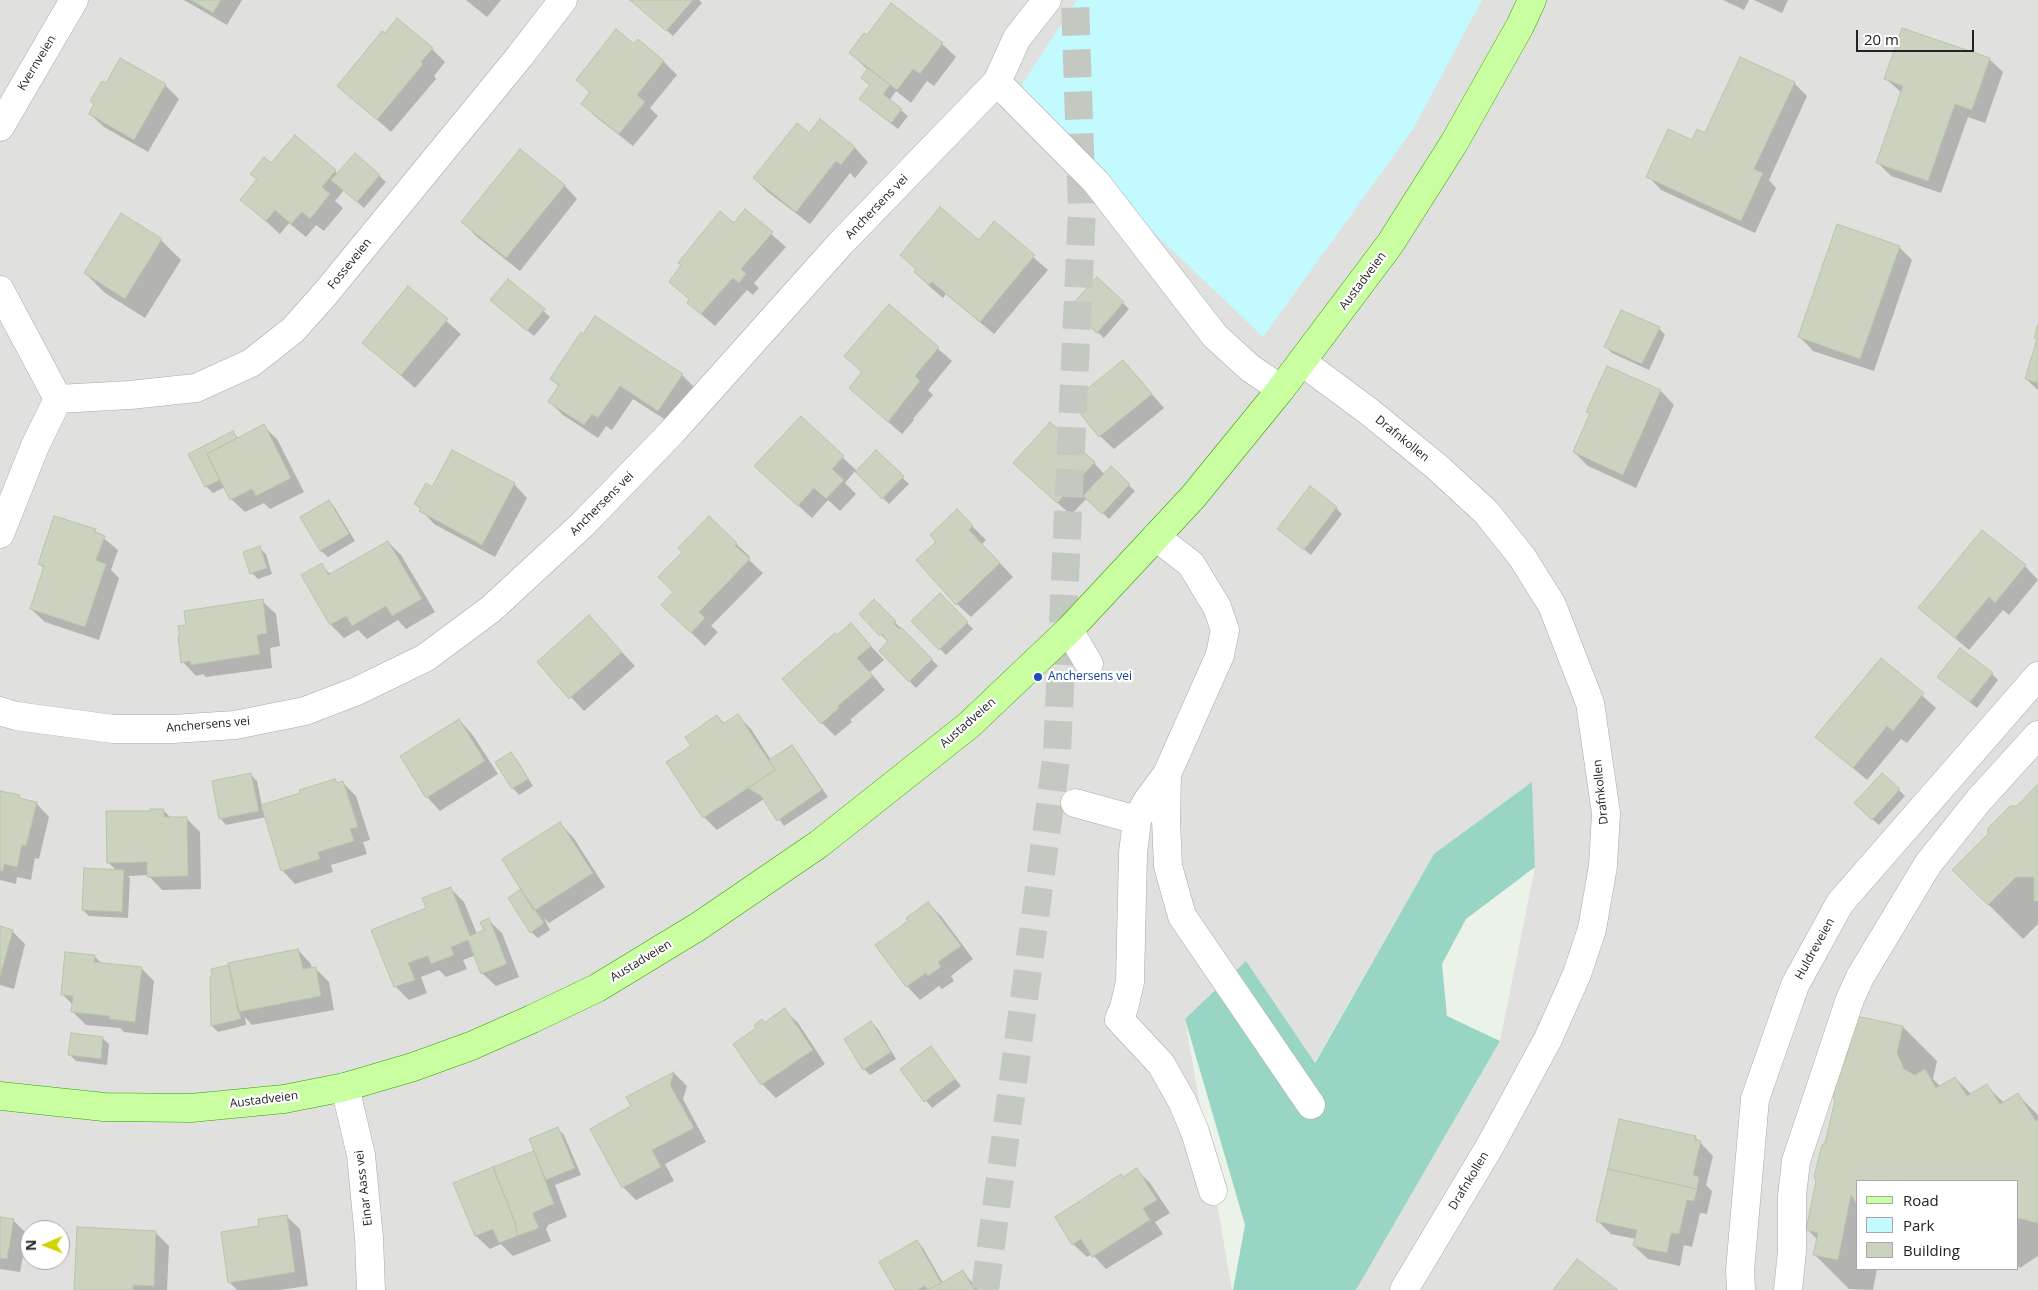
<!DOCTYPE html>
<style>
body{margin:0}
#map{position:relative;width:2038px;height:1290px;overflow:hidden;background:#ebf3e8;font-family:"Open Sans",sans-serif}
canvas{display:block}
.legend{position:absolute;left:1856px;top:1180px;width:162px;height:90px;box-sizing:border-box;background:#fff;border:1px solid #a7a7a7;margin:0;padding:6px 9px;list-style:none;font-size:15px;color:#222}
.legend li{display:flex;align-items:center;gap:10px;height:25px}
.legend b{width:25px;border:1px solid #a7a7a7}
.north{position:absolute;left:20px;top:1220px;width:50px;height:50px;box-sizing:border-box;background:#fff;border:1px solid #a7a7a7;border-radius:50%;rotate:269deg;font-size:14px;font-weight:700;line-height:20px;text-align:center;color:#222}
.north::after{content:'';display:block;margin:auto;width:18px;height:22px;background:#d2d300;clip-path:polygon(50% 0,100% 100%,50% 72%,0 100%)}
.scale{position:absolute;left:1856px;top:30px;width:118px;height:22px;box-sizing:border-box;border:2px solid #222;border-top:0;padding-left:6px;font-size:15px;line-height:18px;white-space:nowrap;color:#222;-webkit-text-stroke:4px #fff;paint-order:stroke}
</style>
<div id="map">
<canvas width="2038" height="1290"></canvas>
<ul class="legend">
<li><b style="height:6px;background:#c9ffa0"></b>Road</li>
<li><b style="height:14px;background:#c3faff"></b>Park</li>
<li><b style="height:14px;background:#cbd3c0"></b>Building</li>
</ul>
<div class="north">N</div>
<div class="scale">20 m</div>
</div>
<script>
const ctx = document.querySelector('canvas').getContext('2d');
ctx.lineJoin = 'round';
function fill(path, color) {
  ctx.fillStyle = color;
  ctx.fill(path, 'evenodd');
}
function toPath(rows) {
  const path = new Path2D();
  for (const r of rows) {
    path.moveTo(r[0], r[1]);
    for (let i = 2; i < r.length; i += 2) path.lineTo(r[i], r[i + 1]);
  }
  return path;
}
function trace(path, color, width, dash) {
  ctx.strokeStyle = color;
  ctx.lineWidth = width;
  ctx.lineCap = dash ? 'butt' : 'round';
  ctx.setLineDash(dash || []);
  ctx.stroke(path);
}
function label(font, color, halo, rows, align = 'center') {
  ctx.font = font + ' "Open Sans",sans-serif';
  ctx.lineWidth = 4.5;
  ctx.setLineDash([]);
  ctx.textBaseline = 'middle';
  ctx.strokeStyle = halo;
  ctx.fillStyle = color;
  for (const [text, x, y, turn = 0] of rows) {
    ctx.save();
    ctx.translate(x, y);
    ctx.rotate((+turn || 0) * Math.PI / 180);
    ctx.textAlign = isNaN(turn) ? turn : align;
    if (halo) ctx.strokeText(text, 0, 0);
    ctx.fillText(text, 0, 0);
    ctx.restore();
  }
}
fill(toPath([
 [0,0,2038,0,2038,1290,1356,1290,1500,1041,1535,867,1434,854,1314,1063,1185,1019,1232,1290,0,1290],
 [1857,1181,2017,1181,2017,1269,1857,1269],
 [30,1230,60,1230,60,1260,30,1260]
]), '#e0e0de');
fill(toPath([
 [1532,782,1535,867,1466,919,1442,964,1447,1016,1500,1041,1356,1290,1233,1290,1245,1225,1185,1019,1246,961,1315,1063,1434,854]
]), '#99d5c4');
fill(toPath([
 [1077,0,1482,0,1413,129,1263,337,1013,98]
]), '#c3faff');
fill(toPath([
 [184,0,242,0,227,25],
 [466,0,501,0,487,17],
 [632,0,699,0,702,3,673,36],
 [1723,0,1749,0,1744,10],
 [1754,0,1788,0,1782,13],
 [891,4,942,44,956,57,934,86,927,81,911,103,896,91,889,101,908,116,898,129,867,105,871,86,868,70,850,53,867,36],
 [634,46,663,61,677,75,650,108,658,116,633,146,596,117,583,104,591,93,577,80],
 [432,49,445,62,434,76,436,79,391,132,339,86],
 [1989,59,2003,72,1985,123,1968,117,1941,193,1891,176,1878,163,1902,93,1886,79],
 [121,60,165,85,179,99,148,152,104,127,90,114],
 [1794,83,1807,96,1769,180,1776,188,1755,233,1661,190,1648,176,1693,142],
 [820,120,855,148,868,162,855,178,850,173,810,224,768,192,754,178,809,134],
 [295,137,338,174,355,154,386,182,364,208,344,190,335,201,343,208,324,231,316,225,306,237,289,223,280,234,242,200],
 [564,185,577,199,520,271,476,236,463,222],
 [745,211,786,247,754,283,759,288,753,295,747,290,715,326,688,303,690,300,670,282,682,265,734,224],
 [121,215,161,240,181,260,145,318,105,293,85,273],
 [994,223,1048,270,994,334,946,294,943,298,929,286,916,272,917,270,902,255,979,242],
 [1899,247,1912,260,1874,371,1813,351,1800,337],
 [509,281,550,317,534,336,498,306],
 [409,288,461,334,415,388,364,343],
 [1123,303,1129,309,1104,338,1077,314],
 [889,306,952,361,928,390,933,395,913,419,914,420,902,434,850,388,863,373,846,356],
 [1659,328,1665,335,1649,370,1612,353,1606,347],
 [2038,329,2038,390,2026,379,2038,340,2035,338],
 [1123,361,1164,408,1114,449,1100,436],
 [1607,367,1661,391,1674,405,1636,488,1588,466,1574,452,1591,415,1588,411],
 [682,375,695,388,672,424,633,399,612,430,606,426,598,438,563,415,549,401,559,387,552,379],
 [801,418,857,471,876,452,909,484,889,504,855,471,845,483,856,494,840,511,828,500,812,518,769,479],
 [263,426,277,439,304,492,270,509,264,503,245,512,231,499,225,487,213,493,206,486,190,455,233,433,239,439],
 [1094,463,1105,475,1111,468,1135,491,1109,519,1087,498,1071,515,1028,476],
 [514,484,527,498,495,557,434,524,416,504,433,488],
 [329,501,335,508,355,541,328,557,321,551,302,517],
 [1336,508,1342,514,1311,555,1279,529],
 [957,511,986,540,982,544,1013,577,971,617,957,604,938,542],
 [709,518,750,557,748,559,763,573,711,626,718,632,705,646,676,618,675,593],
 [95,531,118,550,111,570,119,578,99,640,45,622,31,609,45,569,39,564],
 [1983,531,2025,566,2038,580,2009,615,2003,610,1969,650,1920,608],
 [388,542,401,555,435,612,406,629,398,620,367,639,358,630,344,638,331,625,303,576,321,565,331,575],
 [259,548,266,554,272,574,258,579,252,573],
 [940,594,973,629,946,655,913,621],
 [262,601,276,614,280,646,270,648,272,668,206,677,203,674,196,676,183,662],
 [874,601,938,666,916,688,880,651,888,642,861,614],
 [589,617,635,666,584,711,538,662],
 [851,625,884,660,870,672,885,690,850,720,852,722,835,736,822,723,837,637],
 [1881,659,1936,708,1907,743,1901,739,1867,780,1817,737],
 [1992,674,1998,680,1977,708,1939,677],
 [717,716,725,724,738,716,751,729,771,760,792,746,798,753,828,797,784,826,764,799,717,830,704,817,692,746],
 [459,720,472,734,498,774,440,811,427,797],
 [511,754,517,760,533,786,519,795,513,788,496,763],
 [251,775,257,781,262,806,335,781,338,784,343,783,356,796,370,840,363,842,367,854,331,865,333,872,295,884,282,870,266,817,226,825,220,818],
 [2038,786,2038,924,2023,939,1988,904,2017,807],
 [1899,790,1905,796,1879,825,1862,810],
 [0,792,19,797,23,800,36,803,49,817,39,859,35,858,31,880,17,877,16,884,0,880],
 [163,810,171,818,186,818,200,832,201,889,162,890,148,875,128,876,130,878,128,918,89,916,83,910,117,871,108,862,107,813],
 [560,824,573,837,605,887,549,923,544,918,550,930,538,938,531,932,525,895],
 [451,889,464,902,477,934,485,931,488,920,502,933,519,977,496,986,482,973,476,955,463,960,467,969,446,977,439,970,421,977,427,993,409,1000,396,987,373,930,427,909],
 [928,903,941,916,973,959,951,976,954,981,942,989,939,986,920,1000,907,986,877,946,910,921],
 [0,928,12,931,25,944,14,989,0,985],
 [298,950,311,964,312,969,315,968,329,982,334,1010,252,1025,245,1017,246,1025,218,1032,212,1026],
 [94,956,102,964,141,968,154,981,148,1035,124,1032,120,1028,86,1025,72,1011,73,1005,62,994],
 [785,1010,798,1023,825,1064,776,1098,762,1084,735,1044,758,1028,762,1021,765,1024],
 [871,1023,878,1029,896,1059,870,1075,864,1069],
 [1903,1027,1937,1061,1933,1079,1941,1087,1955,1078,1972,1095,1987,1086,2004,1103,2018,1095,2038,1115,2038,1256,2020,1268,2017,1265,2017,1181,1857,1181,1857,1269,1877,1269,1873,1290,1849,1289,1814,1254,1818,1240,1808,1230,1826,1144],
 [102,1038,109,1044,107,1065,76,1061,70,1055],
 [931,1048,961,1086,932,1108,901,1069],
 [674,1073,687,1086,683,1099,706,1142,665,1164,674,1181,636,1200,623,1187,632,1107,628,1098],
 [558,1129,564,1135,581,1175,555,1185,567,1217,548,1225,546,1229,551,1241,513,1256,501,1244,490,1249,476,1236,455,1184,536,1152],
 [1695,1137,1713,1156,1706,1185,1712,1191,1707,1214,1700,1213,1692,1247,1684,1245,1680,1266,1648,1259,1634,1246,1636,1239,1611,1234,1597,1220],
 [1137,1170,1150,1183,1170,1213,1155,1222,1163,1234,1106,1269,1092,1254,1087,1257,1073,1244,1124,1178],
 [286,1216,300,1229,308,1286,279,1290,237,1290,229,1282,261,1227],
 [0,1218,13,1220,27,1234,20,1272,0,1269],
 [155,1232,169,1246,167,1290,75,1290],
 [917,1241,923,1248,943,1283,963,1272,979,1290,897,1290]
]), '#0003');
const building = toPath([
 [191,0,221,0,213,13,191,0],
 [630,0,693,0,666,31,630,0],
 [891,3,943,43,920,74,913,69,897,90,849,53,864,33,867,35,891,3],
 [397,18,433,48,421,62,423,64,377,120,337,86,382,31,385,33,397,18],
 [1902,28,1990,58,1972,110,1955,104,1928,181,1876,163,1903,86,1884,79,1902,28],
 [616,29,634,44,638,39,664,61,637,95,645,102,619,134,581,104,590,92,576,80,616,29],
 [1740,57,1795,82,1754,169,1763,173,1741,221,1646,177,1668,129,1692,140,1697,129,1705,133,1740,57],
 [120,58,166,84,134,140,89,114,94,104,90,101,102,81,106,83,120,58],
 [868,68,890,85,883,94,902,109,891,123,859,99,870,85,861,78,868,68],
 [820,119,855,147,841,165,836,161,796,212,753,178,797,123,809,133,820,119],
 [295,135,336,170,322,187,330,194,310,219,302,212,291,224,275,210,266,221,240,200,257,179,250,174,264,157,271,163,295,135],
 [520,149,565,185,506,258,461,222,520,149],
 [355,153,380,175,357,202,331,180,355,153],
 [940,207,979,240,994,221,1035,255,980,322,932,282,929,285,914,272,916,269,900,255,940,207],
 [745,209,773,232,741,269,746,274,739,283,733,278,701,314,687,303,689,299,669,282,681,265,678,263,720,211,734,223,745,209],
 [121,213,162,239,125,299,84,273,121,213],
 [1837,224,1900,246,1860,359,1798,337,1837,224],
 [1097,277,1124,302,1097,333,1069,308,1097,277],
 [508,279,545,309,527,331,490,300,508,279],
 [408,286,448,319,401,375,362,343,408,286],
 [889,304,939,347,915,376,920,381,888,422,849,388,862,372,844,356,889,304],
 [1621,310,1660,327,1642,364,1604,347,1621,310],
 [595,316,683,374,658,411,620,386,598,418,592,414,584,425,548,402,559,385,550,379,581,332,583,334,595,316],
 [2038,324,2038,383,2025,379,2037,339,2034,338,2038,324],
 [1123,360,1152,394,1099,437,1071,402,1123,360],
 [1607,366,1661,390,1623,475,1573,452,1590,413,1586,412,1607,366],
 [801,416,844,456,832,469,844,480,826,499,814,488,798,506,754,466,801,416],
 [1050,422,1095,462,1057,503,1013,463,1050,422],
 [264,424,291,478,256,496,252,489,230,500,207,454,264,424],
 [233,431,237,438,207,454,220,480,205,487,188,454,233,431],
 [452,450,515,483,482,545,419,511,421,508,414,504,426,483,432,487,452,450],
 [876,450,904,476,882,499,855,472,876,450],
 [1111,466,1130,484,1102,514,1083,496,1111,466],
 [1310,486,1337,507,1304,550,1277,529,1310,486],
 [329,500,349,534,320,551,300,517,329,500],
 [957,509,973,526,969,530,1000,563,956,605,916,560,936,542,930,535,957,509],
 [54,516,96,529,95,532,105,536,96,560,106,564,85,627,30,609,44,566,38,564,54,516],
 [709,516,737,543,735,545,750,559,699,612,705,618,691,633,661,605,673,592,658,577,682,552,678,548,709,516],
 [1982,530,2026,565,1995,603,1989,597,1955,638,1918,608,1982,530],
 [388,541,422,599,392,616,386,606,352,626,346,616,330,625,301,575,322,563,328,575,388,541],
 [260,546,267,568,250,574,243,552,260,546],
 [940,593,968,622,939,650,911,621,940,593],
 [263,599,267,633,257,635,260,654,191,665,190,661,181,663,178,636,180,636,178,626,186,625,184,611,263,599],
 [874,599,896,621,894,624,899,629,901,627,932,659,909,682,879,651,888,641,882,634,880,636,859,614,874,599],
 [589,615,622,652,569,699,537,662,589,615],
 [851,623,871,646,857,658,873,676,838,706,839,708,821,724,782,679,835,633,837,635,851,623],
 [1960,648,1993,673,1970,702,1937,677,1960,648],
 [1881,658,1924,693,1893,731,1887,726,1853,768,1815,737,1881,658],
 [738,714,775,770,703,818,666,762,691,746,685,737,717,715,723,724,738,714],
 [459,719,485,761,426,798,400,756,459,719],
 [792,745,822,790,777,821,761,796,748,788,775,770,769,760,792,745],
 [511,752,528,779,512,789,495,762,511,752],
 [251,773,259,811,219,819,212,781,251,773],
 [1882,773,1900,789,1872,820,1854,803,1882,773],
 [335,779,337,783,343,781,358,827,350,829,354,841,318,852,320,859,281,871,261,805,300,793,299,790,335,779],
 [2038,784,2038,901,2034,901,2034,877,2016,877,1988,905,1952,870,1988,834,1988,828,2010,806,2017,806,2038,784],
 [0,791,20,795,19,798,37,802,26,846,22,845,17,867,4,864,3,871,0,871,0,791],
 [150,809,164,809,164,817,187,817,188,876,147,877,147,862,107,863,106,811,150,811,150,809],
 [560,822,593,873,534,911,502,859,560,822],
 [84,868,124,870,122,912,82,910,84,868],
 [451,887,470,936,484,930,480,922,489,918,507,964,481,974,468,940,451,947,454,955,431,964,428,956,408,963,415,980,394,987,371,930,426,908,422,898,451,887],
 [521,889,544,923,530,933,508,898,521,889],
 [928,902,961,946,938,962,941,967,928,976,926,973,906,987,875,945,908,921,906,918,928,902],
 [0,926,13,930,0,976,0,926],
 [298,949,303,969,316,967,321,996,238,1012,228,963,298,949],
 [65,952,95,955,94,962,142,967,135,1022,109,1019,110,1016,71,1012,73,996,61,995,65,952],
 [229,965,241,1019,211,1026,210,977,212,976,211,969,229,965],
 [785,1008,813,1050,761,1085,733,1044,756,1028,754,1025,762,1019,764,1023,785,1008],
 [1856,1016,1903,1026,1897,1053,1904,1069,1915,1075,1925,1069,1936,1088,1955,1077,1967,1096,1987,1084,2000,1104,2018,1093,2035,1120,2038,1121,2038,1223,2017,1218,2017,1181,1857,1181,1857,1205,1851,1195,1838,1260,1813,1255,1818,1233,1806,1230,1816,1181,1814,1177,1822,1145,1825,1143,1835,1101,1833,1096,1840,1067,1845,1064,1856,1016],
 [871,1021,891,1052,863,1070,844,1039,871,1021],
 [71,1033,103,1037,101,1059,68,1055,71,1033],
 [931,1046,955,1079,924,1102,900,1069,931,1046],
 [674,1072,670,1085,694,1128,652,1150,661,1167,622,1188,590,1129,631,1106,626,1097,674,1072],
 [1619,1119,1696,1136,1695,1140,1701,1141,1693,1175,1699,1177,1697,1189,1608,1169,1619,1119],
 [558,1127,575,1168,546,1180,529,1139,558,1127],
 [534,1151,554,1204,534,1212,533,1215,539,1228,517,1236,515,1222,493,1167,534,1151],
 [493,1167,515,1222,517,1236,499,1243,493,1229,475,1236,453,1183,493,1167],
 [1137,1168,1157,1200,1143,1208,1150,1220,1092,1257,1081,1239,1072,1245,1055,1217,1121,1174,1123,1177,1137,1168],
 [1608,1169,1697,1189,1694,1201,1687,1200,1679,1234,1671,1233,1667,1253,1633,1246,1637,1230,1596,1221,1608,1169],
 [287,1215,295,1272,228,1283,221,1232,259,1226,258,1219,287,1215],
 [0,1217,14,1219,7,1259,0,1258,0,1217],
 [77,1227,156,1231,154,1286,133,1285,133,1290,74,1290,77,1227],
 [917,1240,941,1283,928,1290,925,1286,918,1290,895,1290,879,1262,917,1240],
 [1577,1259,1618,1290,1553,1290,1577,1259],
 [963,1270,974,1290,928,1290,941,1283,963,1270]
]);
fill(building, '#cbd3c0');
trace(building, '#b9c6a8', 1);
trace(toPath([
 [985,1290,1057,753,1082,210,1075,0]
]), '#c3c9c0', 28, [28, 14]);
const minor = toPath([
 [997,82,1096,182,1215,336,1250,368,1281,389],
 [0,127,74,0],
 [0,290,58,399],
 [1302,362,1367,410,1436,466,1486,512,1522,557,1552,605,1590,703,1606,813,1603,866,1592,929,1577,974,1548,1039,1490,1146,1404,1290],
 [58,399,130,395,196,388,251,363,293,330,325,294,520,56,563,0],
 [0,534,35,446,58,399],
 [1156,537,1191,564,1217,607,1225,630,1220,655,1167,774,1147,801,1137,820,1133,853,1130,982,1124,1008,1119,1019,1161,1064,1182,1101,1195,1132,1213,1191],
 [1069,630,1089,664],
 [0,711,16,716,113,729,173,729,235,725,305,711,357,691,425,658,491,609,583,524,672,432,841,243,997,82,1017,38,1047,0],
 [1167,774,1166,820,1168,866,1182,916,1311,1105],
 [1075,803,1137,820],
 [345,1087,361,1155,369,1238,371,1290],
 [1741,1290,1740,1270,1755,1099,1795,985,1840,903,2038,676],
 [1788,1290,1792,1251,1792,1196,1796,1161,1850,999,1860,977,1928,864,1979,800,2038,735]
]);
const major = toPath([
 [0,1096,104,1107,191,1108,284,1099,345,1087,413,1067,471,1046,532,1019,597,988,699,926,819,844,969,725,1069,630,1193,497,1281,389,1390,244,1454,143,1520,26,1532,0]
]);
trace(minor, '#a9a9a9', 29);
trace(major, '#349f00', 29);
trace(minor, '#fff', 28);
trace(major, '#c9ffa0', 28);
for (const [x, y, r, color] of [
 [1038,677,5,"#1a4fb4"]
]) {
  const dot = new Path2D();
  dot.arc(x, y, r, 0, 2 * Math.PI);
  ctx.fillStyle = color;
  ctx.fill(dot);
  trace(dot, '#fff', 2);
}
label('12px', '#222', '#fff', [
 ["Kvernveien",37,63,-59],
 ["Anchersens vei",877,207,-46],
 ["Fosseveien",350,264,-51],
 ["Austadveien",1363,281,-53],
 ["Drafnkollen",1402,439,39],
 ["Anchersens vei",602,504,-45],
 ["Austadveien",968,723,-41],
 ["Anchersens vei",208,725,-5],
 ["Drafnkollen",1601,792,-96],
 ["Huldreveien",1815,949,-61],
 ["Austadveien",641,961,-31],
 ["Austadveien",264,1100,-7],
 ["Drafnkollen",1469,1181,-59],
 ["Einar Aass vei",364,1188,-97]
]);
label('12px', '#164399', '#fff', [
 ["Anchersens vei",1048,677]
], 'left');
</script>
